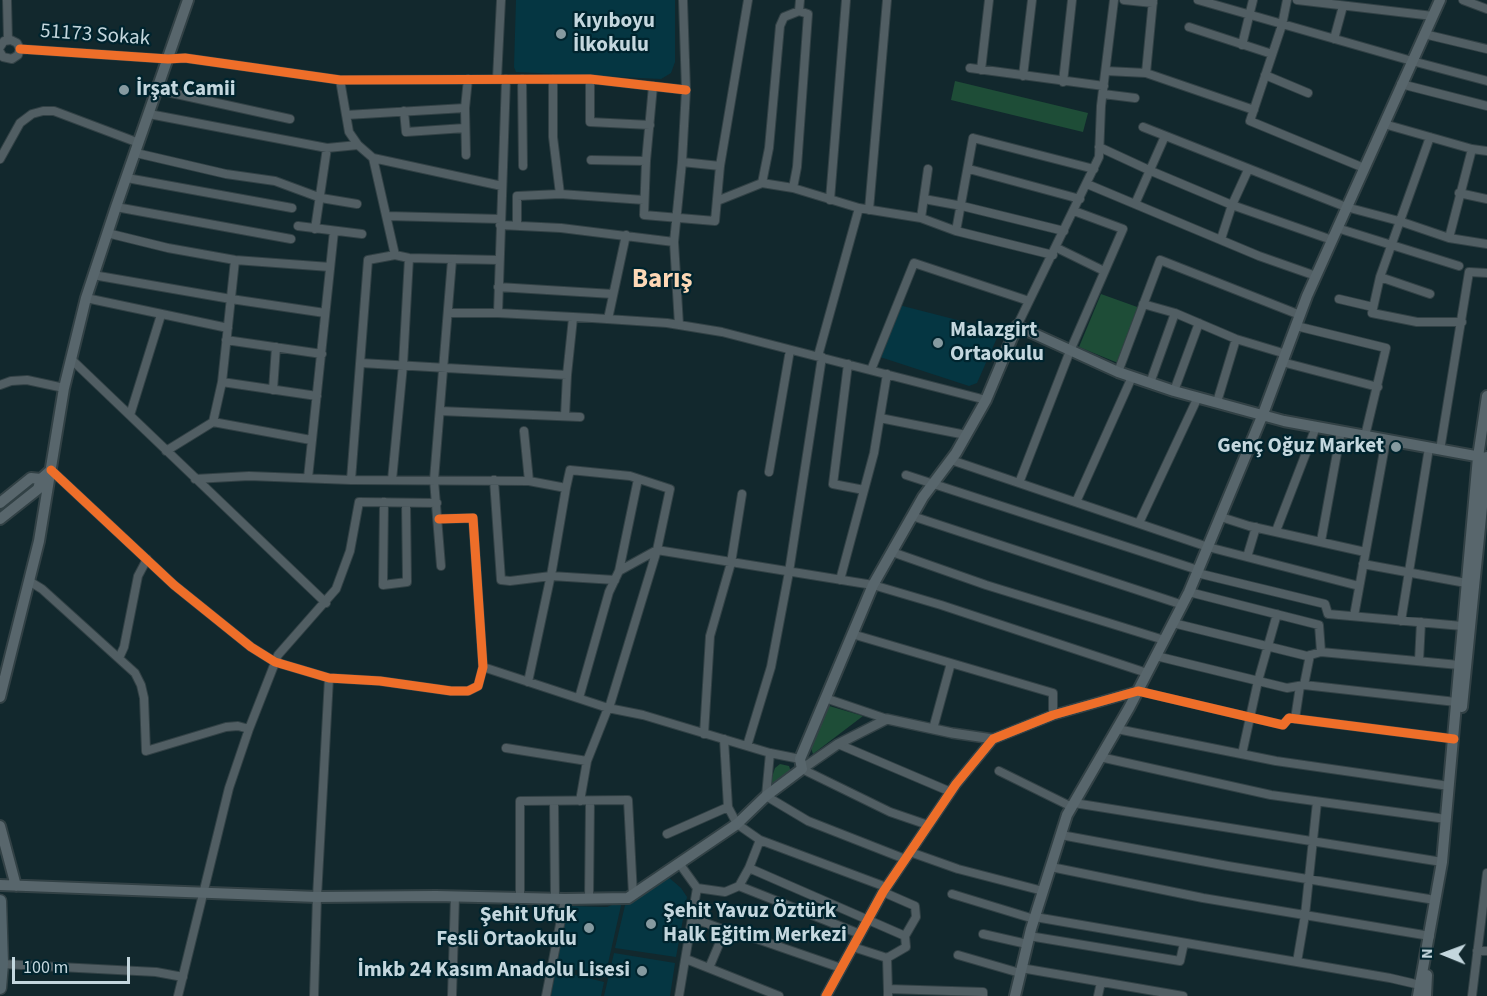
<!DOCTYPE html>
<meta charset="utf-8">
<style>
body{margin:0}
#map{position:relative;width:1487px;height:996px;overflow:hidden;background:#12282d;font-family:"Source Sans 3",sans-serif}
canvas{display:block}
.north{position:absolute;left:1415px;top:924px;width:60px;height:60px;-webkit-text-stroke:4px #00242e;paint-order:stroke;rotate:271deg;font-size:16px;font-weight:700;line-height:24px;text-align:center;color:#c4d7de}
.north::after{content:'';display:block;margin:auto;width:21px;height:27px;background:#c4d7de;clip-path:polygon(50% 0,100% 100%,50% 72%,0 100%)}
.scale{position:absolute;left:12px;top:957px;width:118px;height:27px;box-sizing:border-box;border:3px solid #c4d7de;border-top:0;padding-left:8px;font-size:18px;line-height:21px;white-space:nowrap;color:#c4d7de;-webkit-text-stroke:4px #00242e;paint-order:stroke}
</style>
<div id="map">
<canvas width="1487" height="996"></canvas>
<div class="north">N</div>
<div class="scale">100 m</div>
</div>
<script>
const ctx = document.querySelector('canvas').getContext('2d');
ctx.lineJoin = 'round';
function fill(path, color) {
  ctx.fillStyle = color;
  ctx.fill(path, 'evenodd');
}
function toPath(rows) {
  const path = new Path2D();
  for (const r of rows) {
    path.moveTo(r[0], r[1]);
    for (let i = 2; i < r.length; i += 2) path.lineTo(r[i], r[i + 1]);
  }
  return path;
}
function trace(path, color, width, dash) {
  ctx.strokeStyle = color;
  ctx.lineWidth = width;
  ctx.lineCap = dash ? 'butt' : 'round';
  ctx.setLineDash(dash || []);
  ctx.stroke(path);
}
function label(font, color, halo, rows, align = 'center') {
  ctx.font = font + ' "Source Sans 3",sans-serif';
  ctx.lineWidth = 4.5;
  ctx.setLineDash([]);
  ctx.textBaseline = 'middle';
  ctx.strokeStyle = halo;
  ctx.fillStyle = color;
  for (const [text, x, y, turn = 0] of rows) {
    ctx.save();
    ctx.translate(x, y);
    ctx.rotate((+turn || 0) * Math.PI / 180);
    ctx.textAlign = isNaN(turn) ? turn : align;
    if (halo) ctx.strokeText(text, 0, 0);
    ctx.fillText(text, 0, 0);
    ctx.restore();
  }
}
fill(toPath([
 [516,0,675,0,675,62,671,73,661,79,516,72,514,67],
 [899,305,1000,331,977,383,969,386,877,356],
 [667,876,681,888,687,897,676,957,615,948,626,901],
 [622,901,605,977,556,965,566,906,607,907],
 [614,953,675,963,670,996,604,996],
 [555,970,604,982,601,996,551,996]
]), '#053642');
fill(toPath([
 [955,81,1088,113,1083,132,951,100],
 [1101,294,1140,308,1118,363,1079,347],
 [826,705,863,716,813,754,810,745],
 [780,764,789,766,791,772,771,788,769,786,775,768]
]), '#1e4d37');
const minor = toPath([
 [7,0,8,40],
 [1124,0,1153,3],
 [1198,0,1412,61,1487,81],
 [1287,0,1282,25,1250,121,1364,168],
 [1297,0,1433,16],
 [1463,0,1487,9],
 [1189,27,1272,54],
 [1424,34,1487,49],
 [1334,39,1343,6],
 [1242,45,1253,0],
 [0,47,4,41,11,40,17,43,20,49,18,55,12,59,3,57,0,52],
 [20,49,168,59,185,58,340,80,590,79,686,90],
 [970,68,1104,86],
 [981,70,989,0],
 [1106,71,1146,73,1254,110],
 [1146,73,1153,0],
 [1265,75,1308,93],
 [1023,76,1032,0],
 [497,79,501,0],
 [522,79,523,166],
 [553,79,553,137,560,194],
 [590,79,590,122,650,125],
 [340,80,349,132,358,145,373,158,395,255,409,258,499,260],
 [1063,82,1072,0],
 [1401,84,1487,106],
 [653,86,646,161,644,215,715,221,720,166,748,0],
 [158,90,290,119],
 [1103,94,1135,98],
 [404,111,406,132,465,128],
 [149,114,327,148,358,145],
 [346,115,465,108],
 [1384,124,1472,149,1487,151],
 [1143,127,1346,207,1399,221,1449,238,1487,244],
 [1430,137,1380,277,1372,313,1417,322,1462,322],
 [1099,147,1151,171,1232,205,1332,240],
 [136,153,226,174,275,181,321,198,357,204],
 [466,155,465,108,468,79],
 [373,158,502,186],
 [0,159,20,123,32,114,43,111,54,111,139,143],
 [591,160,646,161],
 [682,162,720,166],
 [969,169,1080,199],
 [127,178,292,208],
 [762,183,769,148,780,26,784,17,799,11,800,0],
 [1087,184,1259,256,1316,276],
 [793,188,797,167,808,14,799,11],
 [1459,193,1487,199],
 [924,199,962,206,1064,231],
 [830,200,846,0],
 [717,201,762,183,793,188,859,208,921,218,956,231,1053,255],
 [1135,204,1165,136],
 [116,207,291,239],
 [869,210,887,0],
 [387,216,501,219],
 [921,218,928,169],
 [500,225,561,228,674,242],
 [298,226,362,234],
 [517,226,517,196,560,194,644,200],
 [1337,228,1459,266],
 [315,229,327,148],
 [956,231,973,138,1094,169],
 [107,233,168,248,235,260,330,267],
 [1449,238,1472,149],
 [1221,239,1232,205,1248,170],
 [1057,248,1104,271],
 [93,275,231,299,325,313],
 [1380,277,1430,294],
 [498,287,613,294],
 [86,298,228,328],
 [1339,299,1373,307],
 [1143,304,1175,313,1236,339,1286,354],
 [449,313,498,313,592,318,667,323,722,332,986,400],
 [498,313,506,79],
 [608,319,626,235],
 [679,325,674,242,682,162,686,90,683,0],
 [1017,326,1099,157,1101,106,1114,0],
 [1296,326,1386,348,1365,436],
 [226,340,322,354],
 [818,356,859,208],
 [71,359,326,603],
 [1282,362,1378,387],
 [361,363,567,375],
 [848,364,833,484,864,490],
 [871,370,914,263,1029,301],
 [1118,372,1160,260,1300,315],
 [222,382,317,396],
 [1150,383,1175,313],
 [0,385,11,381,27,380,64,388],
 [273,390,276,347],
 [1174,391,1199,323],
 [1217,402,1236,339],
 [440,411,580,417],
 [130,415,161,315],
 [565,416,567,375,573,318],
 [880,418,966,435],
 [213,422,222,382,235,260],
 [524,431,529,481],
 [1440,450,1469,272,1487,273],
 [166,451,213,422,311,440],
 [951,460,1208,547,1359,586],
 [51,470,174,585,251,647,275,662,329,678,380,681,451,691,468,691,478,686,483,667,473,518,439,519],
 [769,472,790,350],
 [906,475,1198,570],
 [308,478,334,231],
 [195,479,249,476,351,480,529,481,566,488,552,570,528,682],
 [351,480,368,260,395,255],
 [392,480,403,365,409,258],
 [494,480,501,580,510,581,551,576,615,580],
 [1019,483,1070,351,1123,229,1074,211],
 [566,488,570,470,630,476,670,489,657,550,609,708],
 [384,502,383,585,407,582,406,503],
 [1076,502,1132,377],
 [912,516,1183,605],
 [1221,517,1249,526,1365,552],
 [1139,523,1198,397],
 [1276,531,1316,427],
 [1321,541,1341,431],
 [892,552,986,585,1164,640],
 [1247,557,1256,527],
 [1363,564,1466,583],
 [441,566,434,480,452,260],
 [619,571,638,479],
 [1197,573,1325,604,1328,614,1462,626],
 [840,580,874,453,887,374],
 [29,581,42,589,135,673,141,685,144,698,146,751,226,727,238,726,249,729],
 [1189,592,1319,625,1321,652],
 [1354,616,1386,440],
 [1401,621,1429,448],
 [1173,623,1307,656,1321,652,1459,665],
 [852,634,1053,693,1053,715],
 [1156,656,1287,688,1304,685,1456,702],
 [119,658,124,647,138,576,147,559],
 [1419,661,1421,622],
 [483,667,608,708,643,715,770,753,800,759],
 [1304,685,1310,655],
 [1138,691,1283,725,1289,718,1454,739],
 [579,698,609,592,619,571,657,550,873,585,941,605,1147,673],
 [825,698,887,719],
 [1295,719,1300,686],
 [933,729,951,663],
 [1117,729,1276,761,1449,786],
 [704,734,710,636,731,563,742,494],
 [724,739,728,807,737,824,760,840,886,887],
 [838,744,951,792],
 [747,746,771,667,789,572,822,357],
 [506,748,587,761],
 [770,753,766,796,808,821,905,859],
 [1242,754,1258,681,1277,614],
 [1100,757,1271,795,1446,819],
 [802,769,890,812,928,825],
 [999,771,1072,807],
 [554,801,555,899],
 [580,801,587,761,608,708],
 [1074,803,1442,862],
 [667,834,728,807],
 [1061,835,1228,866,1435,900],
 [910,852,958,869,1043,891],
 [1051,867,1203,898,1430,936],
 [749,868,905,936],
 [739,886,860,934],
 [697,888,725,892,739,886,749,868,760,840],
 [883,892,915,906,916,917,905,936,906,947,887,958],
 [952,894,1034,919],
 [520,898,520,801,628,800,633,895],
 [589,899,590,801],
 [1035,917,1390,978,1420,985],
 [692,918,725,930],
 [983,934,1027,944],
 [1029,936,1180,961,1184,943],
 [853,947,887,958,888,992],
 [1477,951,1487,951],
 [958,955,1020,973],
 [686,959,779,996],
 [1297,962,1305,915,1317,802],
 [2,964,156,972,183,977],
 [709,968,725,930,760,940,841,968],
 [1021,968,1183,996],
 [178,996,229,788,249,729,278,655,336,589,350,551,359,502,437,503],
 [314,996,317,897,329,678],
 [452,996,455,896],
 [546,996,565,899],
 [679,996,697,888,679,863],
 [888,996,888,989,983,992,983,996],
 [1098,996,1101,982],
 [1472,996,1487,873]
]);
const tertiary = toPath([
 [802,769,838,744,887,719,952,733,993,739],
 [826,996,883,892,956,784,993,739,1053,715,1138,691]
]);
const secondary = toPath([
 [0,503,31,478,41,479],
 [0,519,38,489,41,479,51,470],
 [0,697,39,541,64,388,86,298,116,207,188,0],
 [1462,707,1487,457],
 [0,826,16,886],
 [0,885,317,897,436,896,565,899,628,898,737,824,766,796,802,769,800,759,873,585,923,497,956,453,986,400,1017,326,1118,372,1174,391,1284,421,1487,458],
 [1015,996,1031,929,1067,815,1129,708,1189,592,1263,414,1307,296,1440,0],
 [1418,996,1442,862,1478,457,1487,396],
 [1426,996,1427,975]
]);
const primary = toPath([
 [0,901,2,964,0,988]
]);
trace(minor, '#324145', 10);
trace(tertiary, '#324145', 12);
trace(secondary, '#324145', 14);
trace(primary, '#324145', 15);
trace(minor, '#515e63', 8);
trace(tertiary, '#515e63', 9);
trace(secondary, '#58666c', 10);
trace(primary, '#53646b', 12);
trace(toPath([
 [20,49,168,59,185,58,340,80,590,79,686,90],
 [51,470,174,585,251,647,275,662,329,678,380,681,451,691,468,691,478,686,483,667,473,518,439,519],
 [826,996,883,892,956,784,993,739,1053,715,1138,691,1283,725,1289,718,1454,739]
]), '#ee6e29', 9);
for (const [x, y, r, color] of [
 [561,34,6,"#869aa0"],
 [124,90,6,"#869aa0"],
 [938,343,6,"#869aa0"],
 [1396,447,6,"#869aa0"],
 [651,924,6,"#869aa0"],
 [589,928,6,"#869aa0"],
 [642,971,6,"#869aa0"]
]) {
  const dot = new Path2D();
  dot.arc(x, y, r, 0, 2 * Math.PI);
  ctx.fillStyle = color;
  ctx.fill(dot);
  trace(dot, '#00242e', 2);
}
label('bold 21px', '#c4d7de', '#00242e', [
 ["Kıyıboyu",573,22],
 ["İlkokulu",573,46],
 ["İrşat Camii",136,90],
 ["Malazgirt",950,331],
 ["Ortaokulu",950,355],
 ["Genç Oğuz Market",1384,447,"right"],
 ["Şehit Yavuz Öztürk",663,912],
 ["Halk Eğitim Merkezi",663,936],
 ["Şehit Ufuk",577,916,"right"],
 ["Fesli Ortaokulu",577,940,"right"],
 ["İmkb 24 Kasım Anadolu Lisesi",630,971,"right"]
], 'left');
label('21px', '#c4d7de', '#00242e', [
 ["51173 Sokak",95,36,4]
]);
label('bold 27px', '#fcd8b6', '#00242e', [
 ["Barış",662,281]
]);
</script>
